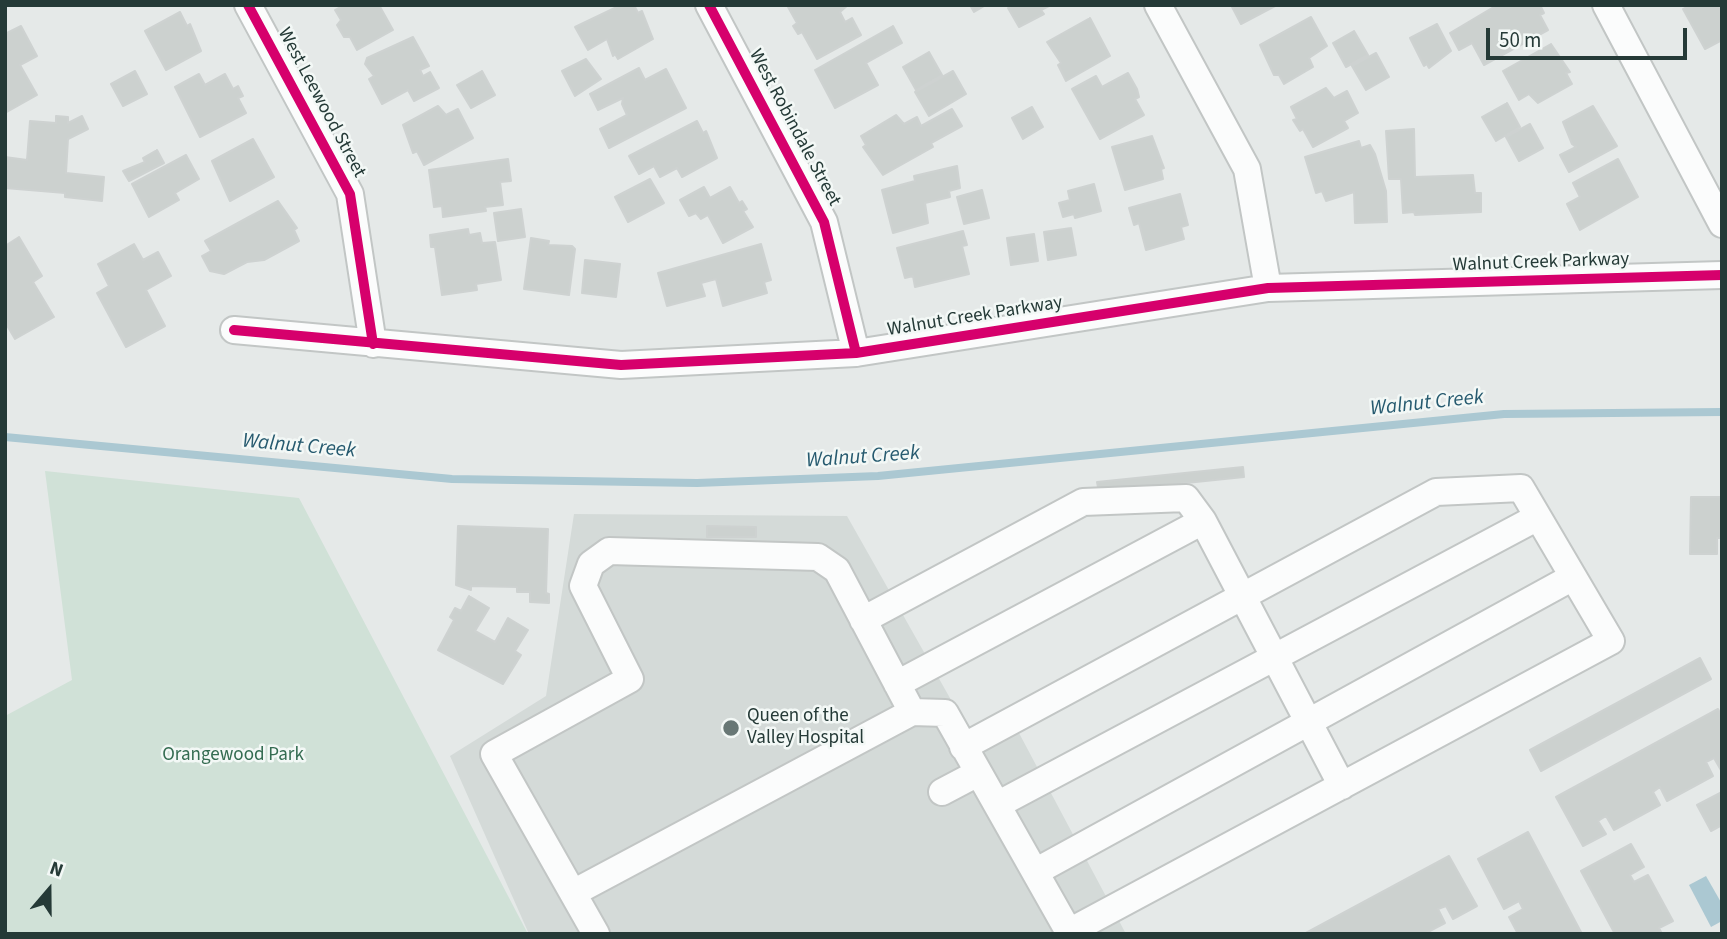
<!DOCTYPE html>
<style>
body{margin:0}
#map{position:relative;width:1727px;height:939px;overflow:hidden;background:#e5e9e8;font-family:"Source Sans 3",sans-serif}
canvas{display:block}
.frame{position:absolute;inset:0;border:7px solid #253a37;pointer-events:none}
.north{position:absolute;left:14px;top:855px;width:70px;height:70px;-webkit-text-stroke:5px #f3f8f6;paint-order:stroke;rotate:20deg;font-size:19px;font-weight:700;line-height:28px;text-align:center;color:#253a37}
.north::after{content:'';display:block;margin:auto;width:24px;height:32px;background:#253a37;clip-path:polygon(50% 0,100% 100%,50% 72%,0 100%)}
.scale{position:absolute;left:1486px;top:28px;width:201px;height:32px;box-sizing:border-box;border:4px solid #253a37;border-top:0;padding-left:9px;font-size:21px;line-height:24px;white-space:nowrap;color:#253a37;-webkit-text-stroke:5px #f3f8f6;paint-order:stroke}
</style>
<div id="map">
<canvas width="1727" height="939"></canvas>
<div class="frame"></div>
<div class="north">N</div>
<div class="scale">50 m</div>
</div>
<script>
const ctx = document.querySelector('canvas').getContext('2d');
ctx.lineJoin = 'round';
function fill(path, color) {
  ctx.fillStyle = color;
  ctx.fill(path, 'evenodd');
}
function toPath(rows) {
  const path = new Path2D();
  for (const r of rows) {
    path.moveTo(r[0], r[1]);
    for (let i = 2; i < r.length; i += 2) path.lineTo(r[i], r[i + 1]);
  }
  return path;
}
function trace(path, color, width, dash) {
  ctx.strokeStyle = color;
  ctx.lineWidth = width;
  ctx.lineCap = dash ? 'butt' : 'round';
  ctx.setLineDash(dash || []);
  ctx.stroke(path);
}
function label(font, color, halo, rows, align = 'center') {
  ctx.font = font + ' "Source Sans 3",sans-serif';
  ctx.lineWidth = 5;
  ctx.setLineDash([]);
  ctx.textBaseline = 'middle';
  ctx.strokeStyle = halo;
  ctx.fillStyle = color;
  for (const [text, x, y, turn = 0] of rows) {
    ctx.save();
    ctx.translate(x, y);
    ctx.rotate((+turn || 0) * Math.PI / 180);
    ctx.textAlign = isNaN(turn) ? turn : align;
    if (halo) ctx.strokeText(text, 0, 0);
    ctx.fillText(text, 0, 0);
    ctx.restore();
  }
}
fill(toPath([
 [574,514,847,516,972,737,1011,718,1126,934,529,934,450,756,546,696]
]), '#d4dad8');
fill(toPath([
 [45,471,299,498,528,934,5,934,5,716,72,680]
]), '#d0e1d7');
fill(toPath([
 [1706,876,1722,904,1722,921,1711,927,1689,885]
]), '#abc8d2');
trace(toPath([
 [5,437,452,479,697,483,878,476,1504,414,1722,412]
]), '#abc8d2', 8);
const building = toPath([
 [344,5,379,5,393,30,357,50,350,37,344,37,337,25,341,20,335,10,344,5],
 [621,5,634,5,638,13,642,11,653,39,618,59,615,54,613,56,607,39,588,50,575,27,621,5],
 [791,5,848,5,840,12,845,22,852,18,861,35,817,59,802,32,798,34,793,26,797,23,788,7,791,5],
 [970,5,986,5,974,12,970,5],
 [1013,5,1051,5,1041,10,1044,14,1019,27,1008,8,1013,5],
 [1231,5,1277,5,1241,24,1231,5],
 [1497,5,1540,5,1544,13,1540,15,1548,30,1484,65,1472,43,1459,50,1450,33,1497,5],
 [1690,5,1722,5,1722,40,1705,49,1683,9,1690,5],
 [180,12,187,26,190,24,201,51,166,70,145,31,180,12],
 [1311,17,1327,46,1309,58,1313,67,1284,84,1279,75,1274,75,1260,45,1311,17],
 [1090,18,1110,56,1066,81,1058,65,1061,63,1047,42,1090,18],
 [1437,24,1451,51,1429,68,1427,64,1424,66,1410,38,1437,24],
 [21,26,37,56,20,65,37,95,5,113,5,34,21,26],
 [893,26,902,43,866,63,878,85,835,108,815,70,893,26],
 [1354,31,1368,55,1346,67,1333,43,1354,31],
 [413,37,429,66,420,70,423,76,430,72,439,88,414,101,408,90,382,104,369,79,374,76,365,64,367,58,413,37],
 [1551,44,1570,72,1566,73,1572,84,1538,103,1529,94,1519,100,1503,71,1551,44],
 [929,52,942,75,916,90,903,67,929,52],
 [1376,53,1389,77,1366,90,1352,66,1376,53],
 [586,59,601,79,575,96,562,71,586,59],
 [639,68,645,80,666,69,686,108,609,148,600,129,627,115,622,104,623,98,598,110,590,94,639,68],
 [135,71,147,94,123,106,111,84,135,71],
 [482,71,495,95,471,108,457,85,482,71],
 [953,71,966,94,929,116,915,92,953,71],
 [1128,73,1137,89,1139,97,1135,99,1144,115,1100,139,1072,89,1096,76,1102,87,1128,73],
 [199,74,205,85,225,74,233,89,238,86,243,96,238,98,246,113,200,137,175,87,199,74],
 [1326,88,1334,98,1347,91,1358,113,1344,121,1348,128,1313,147,1303,129,1300,131,1293,120,1297,119,1291,107,1326,88],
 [1507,103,1520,127,1496,141,1482,117,1507,103],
 [438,106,446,115,458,109,473,138,424,165,417,151,413,153,403,125,438,106],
 [1593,106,1617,146,1569,172,1560,155,1576,147,1572,144,1563,122,1593,106],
 [1032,107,1043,127,1023,139,1012,118,1032,107],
 [952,109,962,126,931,143,933,147,883,175,863,147,866,145,861,136,896,115,904,124,917,117,921,126,952,109],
 [56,116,68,117,68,123,82,116,88,129,68,139,66,173,104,177,102,201,65,197,65,193,5,188,5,157,27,160,30,121,56,123,56,116],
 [697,121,703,133,706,131,717,158,682,177,677,168,660,177,654,166,639,174,629,156,697,121],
 [1530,124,1543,148,1519,161,1506,137,1530,124],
 [1414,129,1415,177,1473,175,1475,193,1481,193,1481,212,1415,215,1414,212,1403,213,1401,179,1389,179,1386,131,1414,129],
 [1152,136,1164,168,1161,169,1163,179,1125,190,1112,147,1152,136],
 [253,139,274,177,230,201,212,161,253,139],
 [1359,141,1361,148,1370,145,1375,154,1386,191,1387,222,1355,223,1354,192,1326,201,1322,191,1316,193,1305,157,1359,141],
 [157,150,164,163,129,181,123,171,145,162,143,158,157,150],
 [186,155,199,179,175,193,179,200,149,217,132,184,186,155],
 [508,159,511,181,500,182,503,205,485,207,486,211,443,217,442,206,434,207,429,170,508,159],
 [1618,159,1638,197,1580,230,1567,204,1580,197,1573,183,1618,159],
 [957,166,960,188,949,191,950,197,925,203,928,223,893,233,882,190,915,181,914,176,957,166],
 [650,179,664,203,628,222,615,197,650,179],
 [1094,184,1101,211,1075,218,1074,214,1063,217,1059,203,1070,200,1068,191,1094,184],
 [704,187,710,198,730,187,739,203,742,201,747,209,743,211,753,227,723,243,708,215,701,219,696,213,689,216,680,200,704,187],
 [982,190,989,218,964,224,957,197,982,190],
 [1180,194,1188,225,1181,227,1184,239,1146,250,1139,223,1134,225,1129,208,1180,194],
 [278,201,297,228,294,230,299,241,264,260,247,262,224,274,210,271,202,256,211,251,205,241,278,201],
 [521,209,525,237,498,241,494,213,521,209],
 [1071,228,1076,255,1048,260,1044,232,1071,228],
 [468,229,469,235,480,233,482,243,495,242,501,280,476,284,477,290,442,295,435,247,431,247,430,235,468,229],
 [963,231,967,245,962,246,969,274,915,287,913,276,905,278,897,248,963,231],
 [1034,234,1038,261,1011,265,1007,238,1034,234],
 [19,237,42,276,33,282,54,317,15,339,5,322,5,246,19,237],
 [531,238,549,241,548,245,572,246,575,249,569,295,524,289,531,238],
 [134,244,143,260,158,252,171,276,146,290,165,326,126,347,97,293,109,286,98,264,134,244],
 [761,244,771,280,764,282,767,293,723,306,716,279,701,283,705,296,667,306,658,273,761,244],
 [585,260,620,264,616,297,582,293,585,260],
 [1243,467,1244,477,1099,492,1097,482,1243,467],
 [1691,497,1722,497,1722,538,1717,538,1717,554,1690,554,1691,497],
 [458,526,548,529,546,593,549,594,549,603,530,602,530,592,517,592,517,587,471,586,471,590,456,585,458,526],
 [707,526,756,527,756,537,707,537,707,526],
 [469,596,489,608,475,631,495,642,508,618,528,630,515,651,521,655,503,684,438,650,454,620,450,617,455,608,461,611,469,596],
 [1700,658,1711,679,1541,771,1530,750,1700,658],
 [1718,709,1722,717,1722,772,1714,758,1706,762,1713,776,1667,801,1660,787,1653,792,1660,805,1614,830,1606,816,1598,821,1606,834,1583,846,1556,797,1718,709],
 [1722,792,1722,825,1711,831,1697,805,1722,792],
 [1528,832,1582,934,1518,934,1509,917,1523,909,1519,901,1504,909,1478,859,1528,832],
 [1631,844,1644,867,1630,875,1634,882,1648,875,1673,921,1659,928,1662,934,1615,934,1581,871,1631,844],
 [1449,856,1477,906,1453,919,1446,906,1438,909,1445,923,1424,934,1304,934,1449,856]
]);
fill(building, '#ccd1cf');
trace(building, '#ced2d1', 2);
const minor = toPath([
 [248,5,350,194,373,344],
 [709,5,824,222,856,353],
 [1158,5,1247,169,1268,288],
 [1606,5,1722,224],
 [234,330,621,365,856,353,1268,288,1722,275],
 [1203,521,1342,786],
 [863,620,1083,502,1186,498,1203,521,897,684],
 [963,747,1436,492,1521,488,1611,641,1069,932],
 [942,792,978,773],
 [997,805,1538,517],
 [1035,872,1573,577],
 [573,893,912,712],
 [596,934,494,754,630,679,583,586,591,564,609,551,818,557,837,570,912,712,945,713,1070,934]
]);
trace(minor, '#c2c6c5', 30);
trace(minor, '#fbfcfc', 26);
trace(toPath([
 [248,5,350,194,373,344],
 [709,5,824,222,856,353],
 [234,330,621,365,856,353,1268,288,1722,275]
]), '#d6006c', 10);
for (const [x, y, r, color] of [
 [731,728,9,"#687775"]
]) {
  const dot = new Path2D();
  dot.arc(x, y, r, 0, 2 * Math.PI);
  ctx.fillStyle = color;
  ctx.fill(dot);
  trace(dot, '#f3f8f6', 2.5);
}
label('19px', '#253a37', '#f3f8f6', [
 ["West Leewood Street",321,103,62],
 ["West Robindale Street",794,128,62],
 ["Walnut Creek Parkway",1541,263,-2],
 ["Walnut Creek Parkway",975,317,-9]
]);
label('19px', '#253a37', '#f3f8f6', [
 ["Queen of the",747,717],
 ["Valley Hospital",747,739]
], 'left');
label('19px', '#346c51', '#f3f8f6', [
 ["Orangewood Park",233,756]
]);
label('italic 21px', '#265a6f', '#f3f8f6', [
 ["Walnut Creek",1427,404,-6],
 ["Walnut Creek",299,447,5],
 ["Walnut Creek",863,458,-4]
]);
</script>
